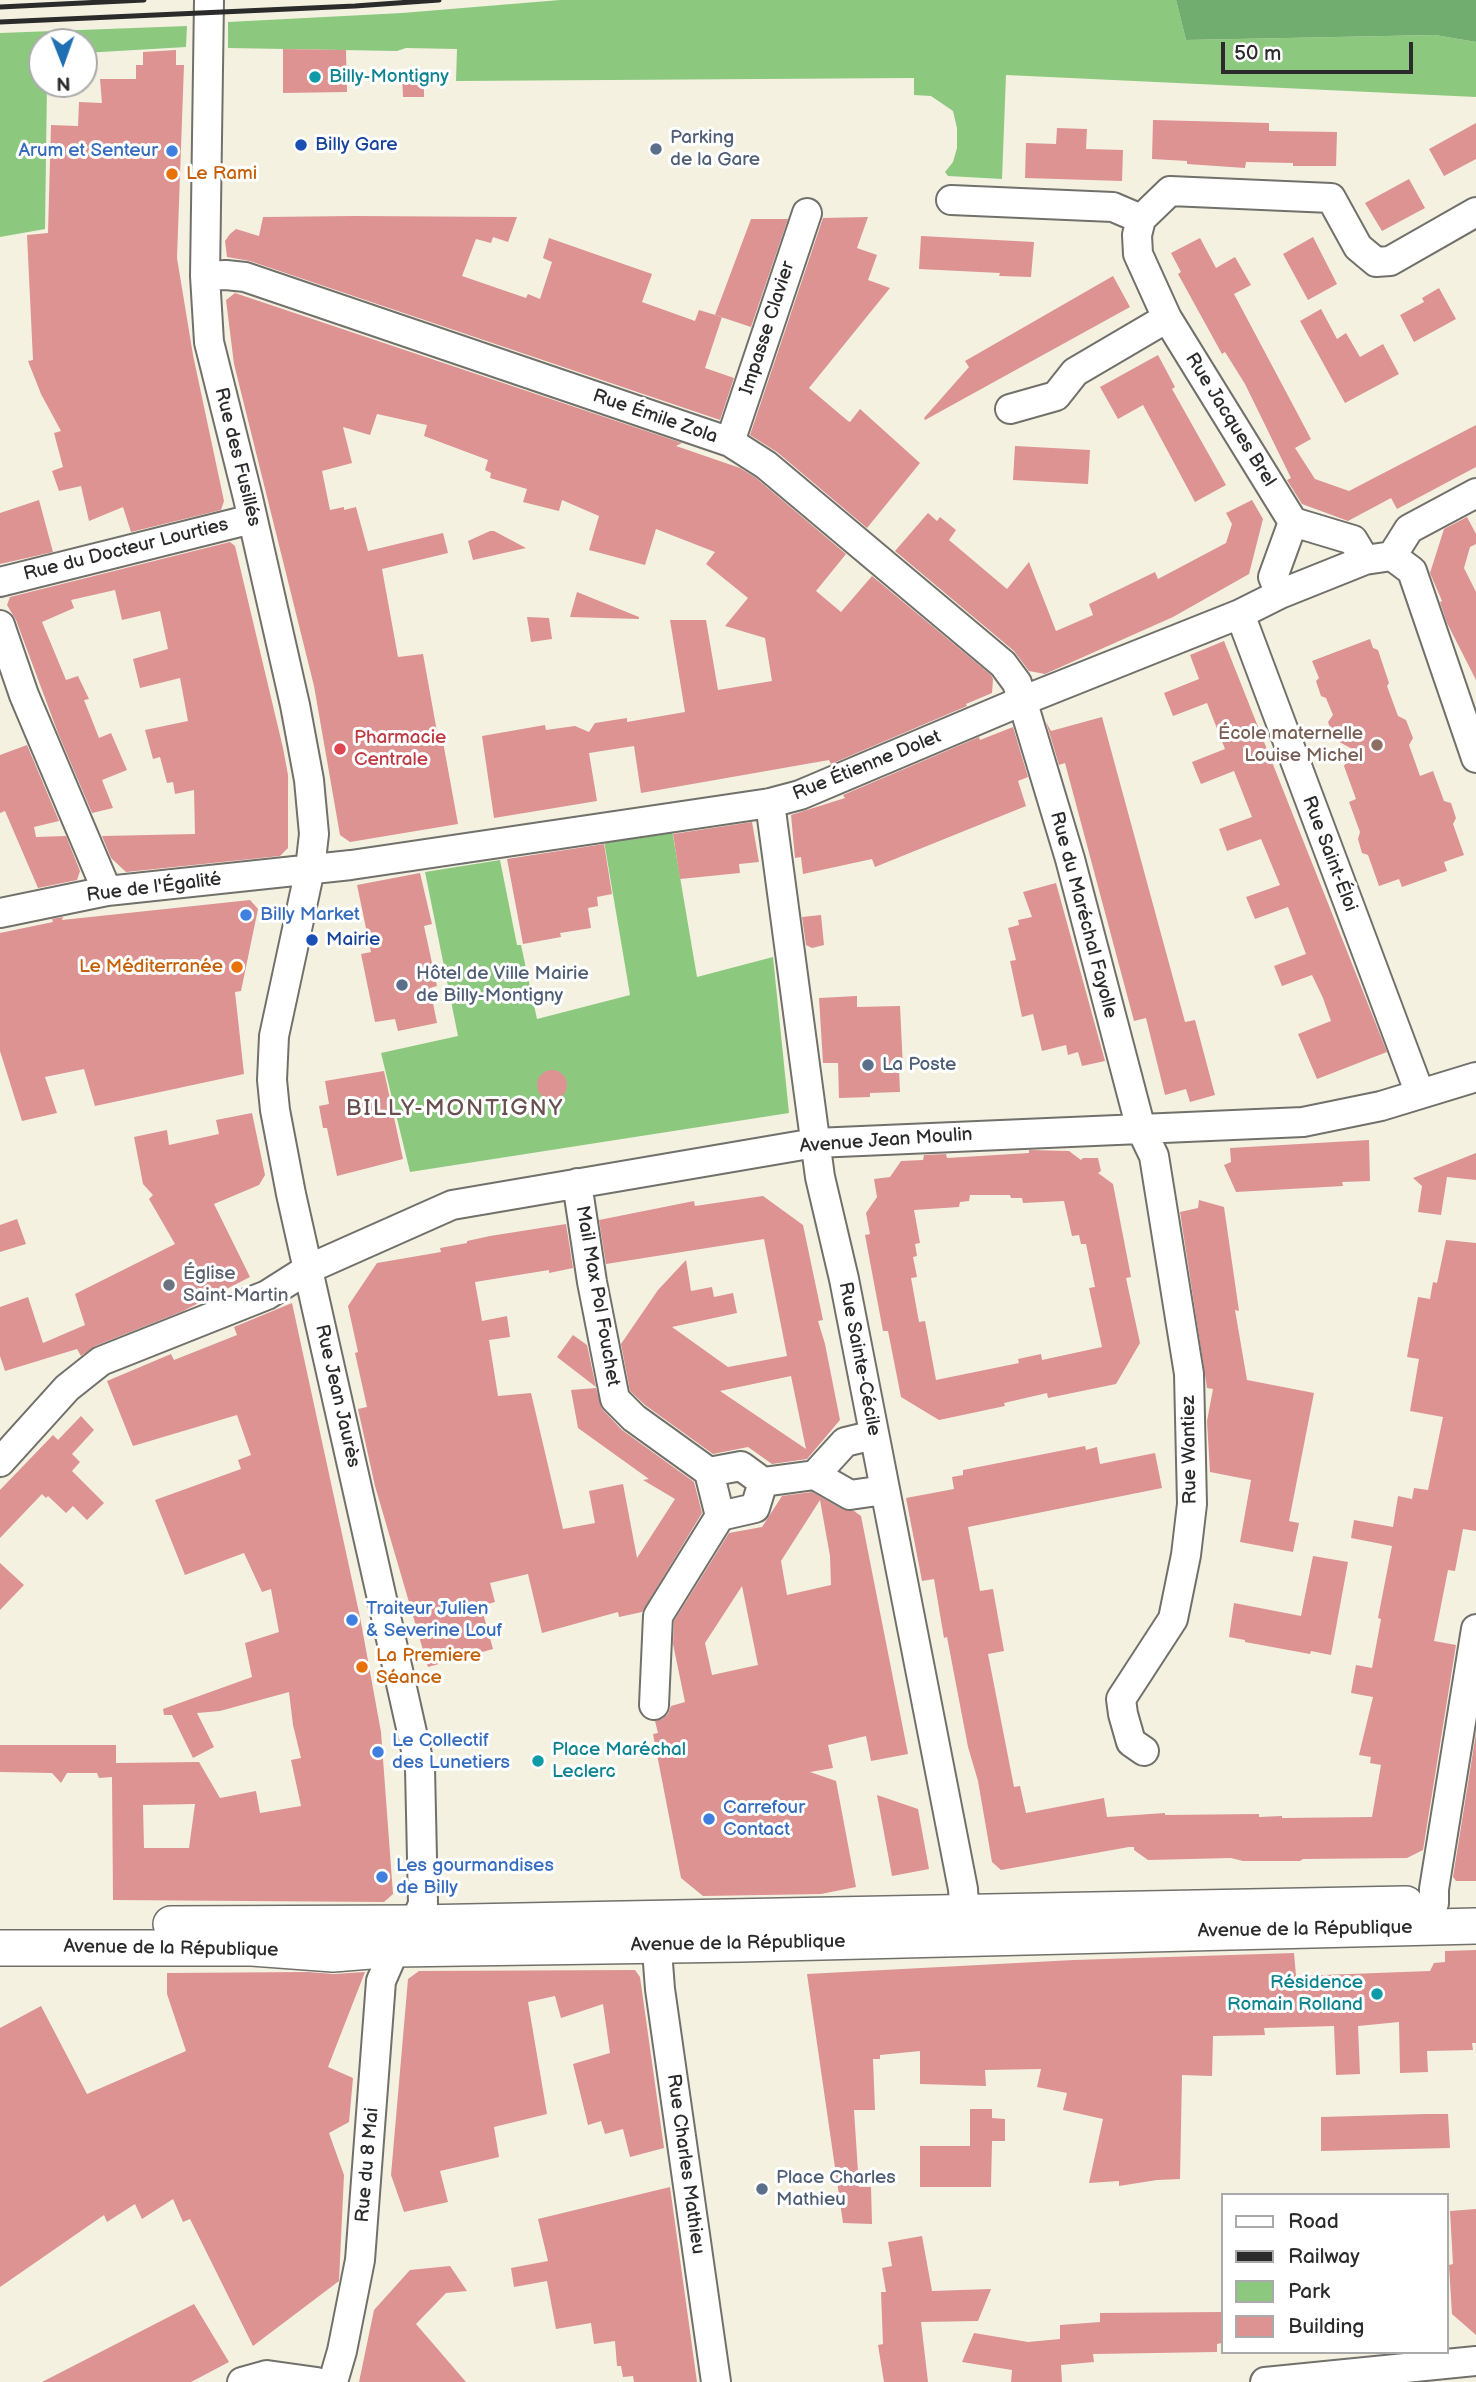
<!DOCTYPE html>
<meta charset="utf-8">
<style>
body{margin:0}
#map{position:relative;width:1476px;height:2382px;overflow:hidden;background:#f4f1e1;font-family:"Balsamiq Sans",sans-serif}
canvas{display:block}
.legend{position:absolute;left:1221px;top:2193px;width:228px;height:161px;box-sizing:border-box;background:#fff;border:2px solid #aaa;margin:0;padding:9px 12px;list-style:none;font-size:21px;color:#2b2b2b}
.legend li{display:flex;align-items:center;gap:14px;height:35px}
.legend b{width:35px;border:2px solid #aaa}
.north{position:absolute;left:28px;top:28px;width:70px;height:70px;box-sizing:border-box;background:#fff;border:2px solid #aaa;border-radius:50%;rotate:179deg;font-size:19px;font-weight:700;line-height:28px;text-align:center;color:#2b2b2b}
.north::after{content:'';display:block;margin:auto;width:24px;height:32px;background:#1f6fb2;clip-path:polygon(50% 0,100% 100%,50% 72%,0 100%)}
.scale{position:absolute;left:1221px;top:42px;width:192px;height:32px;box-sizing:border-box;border:4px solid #2b2b2b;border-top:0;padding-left:9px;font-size:21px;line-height:24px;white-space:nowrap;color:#2b2b2b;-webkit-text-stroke:5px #fff;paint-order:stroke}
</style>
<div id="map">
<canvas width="1476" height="2382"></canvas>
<ul class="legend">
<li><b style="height:9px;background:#fff"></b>Road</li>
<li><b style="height:9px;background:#2b2b2b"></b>Railway</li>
<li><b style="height:19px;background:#8cc97f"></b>Park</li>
<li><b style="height:19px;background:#dc9392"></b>Building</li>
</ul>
<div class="north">N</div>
<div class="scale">50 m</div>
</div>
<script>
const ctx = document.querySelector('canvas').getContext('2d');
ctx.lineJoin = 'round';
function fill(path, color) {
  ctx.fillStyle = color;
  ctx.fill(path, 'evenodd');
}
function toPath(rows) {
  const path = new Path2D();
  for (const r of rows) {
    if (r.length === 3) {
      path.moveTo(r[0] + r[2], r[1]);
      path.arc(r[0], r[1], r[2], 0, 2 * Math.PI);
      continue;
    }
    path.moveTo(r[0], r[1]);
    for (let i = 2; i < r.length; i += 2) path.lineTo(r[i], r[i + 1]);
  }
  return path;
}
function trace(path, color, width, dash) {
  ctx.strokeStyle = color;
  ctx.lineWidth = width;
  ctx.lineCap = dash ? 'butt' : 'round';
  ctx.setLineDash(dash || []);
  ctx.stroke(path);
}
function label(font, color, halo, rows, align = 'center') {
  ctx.font = font + ' "Balsamiq Sans",sans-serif';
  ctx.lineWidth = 6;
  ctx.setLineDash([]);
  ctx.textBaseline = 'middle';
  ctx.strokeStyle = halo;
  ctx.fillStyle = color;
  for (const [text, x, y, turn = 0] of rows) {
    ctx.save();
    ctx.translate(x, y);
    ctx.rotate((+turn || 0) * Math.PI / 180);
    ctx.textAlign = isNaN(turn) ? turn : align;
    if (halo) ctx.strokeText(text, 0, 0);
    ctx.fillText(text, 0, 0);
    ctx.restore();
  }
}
fill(toPath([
 [560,0,1176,0,1186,40,1435,35,1476,42,1476,97,1006,75,1002,179,948,176,945,172,953,162,957,148,957,128,953,111,931,96,914,95,914,78,456,81,457,49,406,48,397,51,228,48,228,22,402,13],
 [187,26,186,47,84,53,84,42,42,42,42,84,47,84,45,229,0,237,0,33],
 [672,830,697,977,773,957,789,1113,410,1172,381,1053,458,1036,425,872,500,860,517,945,521,945,537,1019,630,995,604,841]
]), '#8cc97f');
fill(toPath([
 [1176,0,1476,0,1476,42,1435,35,1186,40]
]), '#71ad6e');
fill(toPath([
 [283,49,346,50,347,92,283,93],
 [176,50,176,65,184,65,177,258,193,355,224,501,221,510,131,532,123,507,89,521,81,486,59,491,52,471,63,467,54,433,61,431,41,394,28,361,33,360,27,235,48,233,51,125,78,126,79,102,102,103,100,79,136,79,136,65,143,65,143,52],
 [402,73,424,73,424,97,403,97],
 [1153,120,1269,123,1269,131,1337,132,1336,166,1293,166,1293,163,1246,162,1245,168,1187,164,1187,161,1152,159],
 [1476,123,1476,159,1444,176,1429,149],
 [1057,128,1087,129,1086,149,1123,150,1122,181,1025,178,1026,143,1056,144],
 [1409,179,1425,208,1382,231,1365,203],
 [355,216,517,217,508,242,493,237,491,243,476,239,462,276,526,298,528,294,540,299,552,262,543,258,549,238,652,274,642,302,695,321,699,310,722,317,705,368,734,378,720,420,250,261,227,257,225,241,230,234,236,229,259,236,263,217],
 [868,217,857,248,877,255,868,280,890,288,809,388,848,421,850,422,860,409,920,463,867,528,777,452,750,435,823,218],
 [751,219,788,219,751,327,715,315],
 [921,236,1034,242,1031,277,999,276,1000,273,919,269],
 [1313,237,1337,284,1308,300,1283,254],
 [1200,238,1216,268,1235,257,1251,285,1234,294,1311,439,1295,448,1315,479,1349,491,1476,425,1476,467,1397,509,1391,498,1348,521,1302,504,1287,480,1291,478,1245,384,1225,352,1222,354,1178,274,1181,272,1171,253],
 [1113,276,1130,307,925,420,924,418,969,367,965,361],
 [1439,288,1456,319,1414,342,1400,315,1424,302,1422,298],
 [235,293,682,443,676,446,740,468,756,478,846,554,816,591,841,612,872,576,991,675,993,679,992,693,966,704,967,706,831,764,829,760,641,793,634,746,589,753,597,801,494,818,482,736,545,725,546,730,575,726,589,732,595,723,627,718,627,722,685,712,670,620,706,620,718,690,772,681,765,638,725,626,748,598,706,564,715,552,656,529,645,565,589,550,599,516,562,500,559,511,523,502,527,489,490,478,491,473,485,470,488,460,424,436,427,425,377,414,370,435,343,427,352,463,322,471,330,510,344,507,344,510,356,507,368,551,443,533,448,553,382,569,398,657,423,654,439,743,443,742,458,824,350,842,340,835,314,686,234,364,226,300],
 [1321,309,1337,339,1346,333,1360,357,1383,344,1399,374,1345,403,1300,321],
 [1158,355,1175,387,1172,389,1226,485,1195,502,1143,405,1118,419,1100,387],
 [1015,446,1090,450,1088,484,1013,480],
 [39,500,53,552,0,564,0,513],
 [1252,500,1263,519,1249,574,1173,617,1045,674,1029,671,1014,651,895,551,928,513,937,521,940,517,956,530,949,540,1007,589,1029,562,1056,631,1093,615,1089,604,1155,572,1158,579,1226,543,1232,524,1226,513],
 [1467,517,1476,534,1476,544,1470,547,1464,568,1476,592,1476,680,1447,623,1440,602,1442,601,1430,573,1444,529],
 [490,531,494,531,526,548,473,560,468,541],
 [230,542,235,546,283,748,288,775,288,848,280,856,126,872,111,858,102,836,195,834,194,790,175,794,173,782,167,783,160,757,153,759,145,730,188,721,180,678,140,688,133,659,168,649,160,611,122,620,115,590,71,600,74,608,42,622,66,680,78,676,89,699,84,700,99,738,111,733,127,770,102,780,113,808,92,813,58,733,16,620,7,605,10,597],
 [577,592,639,617,639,619,570,617],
 [527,617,549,618,552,639,531,642],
 [1370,639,1373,648,1378,650,1389,683,1387,686,1398,716,1406,720,1413,738,1409,745,1420,776,1433,771,1444,801,1451,803,1456,818,1453,824,1464,855,1444,862,1447,871,1402,887,1399,879,1379,886,1368,855,1362,853,1358,839,1360,832,1349,802,1356,799,1344,766,1354,750,1334,739,1328,722,1333,715,1326,698,1321,696,1316,681,1319,678,1312,661],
 [1224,641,1387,1052,1317,1079,1298,1034,1331,1021,1323,998,1312,975,1282,986,1274,966,1306,954,1288,907,1255,919,1246,897,1280,885,1261,839,1227,851,1219,829,1252,817,1234,771,1201,784,1196,772,1192,762,1225,749,1207,703,1173,716,1164,693,1199,679,1190,655],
 [1102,717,1185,1022,1195,1020,1215,1095,1190,1102,1186,1089,1165,1095,1146,1018,1134,1021,1065,763,1059,765,1046,722,1051,731],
 [1013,727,1028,777,1018,781,1026,806,875,867,872,859,803,874,801,857,795,858,791,815,845,798,843,795,979,737,980,740],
 [27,745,59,821,34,827,36,837,66,836,80,871,77,880,38,888,5,811,0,813,0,755],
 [752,822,759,862,739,864,740,873,680,879,673,834],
 [604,844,612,894,597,897,598,906,588,908,591,928,560,933,561,937,523,944,507,859],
 [420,873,432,924,424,926,437,986,430,988,437,1023,398,1031,395,1019,375,1022,361,954,371,952,357,885],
 [1056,883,1105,1061,1082,1066,1078,1052,1068,1055,1066,1045,1042,1051,1033,1014,1022,1017,1010,961,1016,960,1008,928,1019,925,1018,920,1032,917,1023,892],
 [250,900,258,909,241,991,235,992,244,1074,95,1106,84,1069,45,1077,57,1113,22,1121,0,1051,0,933,53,922,52,919,63,917,62,920],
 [821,915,824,945,812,948,806,945,802,917],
 [857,996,857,1007,900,1006,903,1069,899,1069,900,1092,870,1093,870,1097,839,1098,838,1063,823,1063,819,998],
 [552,1085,15],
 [384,1071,403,1159,337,1176,327,1128,323,1128,319,1106,329,1104,325,1081],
 [252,1113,265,1175,259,1185,214,1204,250,1277,183,1311,95,1346,81,1356,77,1349,5,1371,0,1356,0,1307,28,1297,43,1343,85,1325,75,1294,175,1244,149,1199,153,1195,143,1184,134,1137,167,1130,169,1145,219,1134,216,1120],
 [1369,1140,1370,1181,1342,1182,1343,1186,1236,1192,1224,1165,1231,1162,1230,1148],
 [1029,1150,1069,1151,1081,1160,1083,1158,1098,1158,1101,1171,1098,1173,1113,1184,1131,1277,1126,1278,1140,1343,1116,1384,1048,1398,1047,1393,1004,1403,1005,1406,939,1420,901,1397,888,1331,883,1331,865,1235,870,1234,866,1213,877,1197,874,1179,890,1177,901,1161,923,1160,924,1155,946,1154,947,1158,1029,1153],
 [970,1195,1010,1195,1011,1198,1022,1198,1023,1203,1064,1201,1072,1236,1079,1235,1081,1244,1086,1244,1095,1287,1089,1288,1102,1347,1042,1360,1041,1354,1018,1359,1019,1363,936,1380,925,1321,919,1322,911,1278,917,1277,913,1257,917,1256,915,1244,920,1243,914,1210,959,1207,960,1202,969,1201],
 [1476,1153,1476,1180,1447,1177,1441,1215,1418,1212,1422,1186,1413,1178],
 [763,1196,803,1225,823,1320,818,1321,825,1344,840,1420,807,1459,772,1464,748,1447,713,1454,645,1405,630,1391,621,1344,658,1290,686,1260,691,1291,712,1287,714,1297,733,1293,737,1313,672,1327,728,1367,787,1356,764,1239,606,1264,599,1220,694,1201,695,1206],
 [791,1376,806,1449,720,1391],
 [1199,1200,1224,1207,1239,1311,1235,1310,1247,1380,1314,1393,1289,1521,1299,1523,1293,1552,1240,1542,1251,1480,1210,1472,1207,1421,1213,1389,1207,1388,1180,1212,1198,1208],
 [17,1219,26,1244,0,1252,0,1225],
 [566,1224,573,1268,549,1273,549,1270,475,1282,482,1321,507,1316,510,1337,489,1340,498,1396,531,1393,563,1529,595,1523,589,1491,623,1484,637,1558,675,1499,643,1480,649,1479,578,1428,571,1390,596,1388,603,1410,622,1430,694,1482,702,1513,642,1612,619,1617,618,1612,542,1633,528,1574,490,1583,495,1602,481,1606,493,1649,428,1667,375,1486,358,1409,367,1407,355,1353,358,1352,348,1306,377,1263,441,1252,440,1248,467,1243,467,1241,490,1236],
 [1446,1240,1476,1243,1476,1531,1463,1529,1455,1571,1448,1570,1434,1641,1456,1645,1423,1850,1407,1858,1303,1859,1300,1861,1243,1861,1231,1858,1148,1860,1134,1850,1134,1847,1129,1847,1001,1870,992,1862,978,1781,968,1747,947,1637,944,1638,934,1579,922,1581,906,1498,954,1489,952,1477,963,1475,963,1470,1085,1446,1086,1450,1097,1447,1100,1464,1155,1453,1162,1488,968,1527,980,1591,993,1589,1004,1651,988,1654,1014,1787,1020,1786,1026,1813,1104,1798,1107,1817,1165,1813,1165,1815,1259,1814,1259,1817,1282,1816,1282,1818,1372,1817,1381,1765,1370,1763,1371,1757,1359,1755,1373,1697,1351,1693,1356,1665,1372,1668,1381,1619,1378,1618,1392,1546,1351,1538,1354,1520,1393,1527,1398,1496,1412,1499,1414,1488,1428,1490,1443,1417,1410,1411,1419,1359,1407,1357,1418,1297,1430,1299,1433,1282,1437,1283],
 [292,1303,360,1617,381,1732,393,1894,384,1902,113,1900,112,1777,99,1778,97,1773,67,1773,61,1783,52,1773,0,1772,0,1745,116,1745,116,1763,199,1762,220,1798,256,1791,260,1813,301,1806,291,1760,301,1758,293,1725,289,1692,220,1711,197,1713,214,1747,193,1758,172,1715,164,1715,163,1709,252,1677,245,1643,279,1632,271,1589,262,1592,244,1553,185,1575,155,1500,241,1469,238,1460,251,1455,237,1415,133,1446,107,1381,171,1354,174,1360,237,1335,234,1327],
 [195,1804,189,1848,144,1848,143,1805],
 [573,1335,587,1345,596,1387,557,1357],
 [81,1416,94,1430,72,1454,80,1462,72,1471,104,1503,87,1520,73,1506,66,1513,48,1496,46,1498,42,1494,0,1538,0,1490,53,1435,58,1440],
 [812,1492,842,1509,854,1511,861,1516,908,1754,871,1761,866,1736,828,1745,833,1768,810,1772,836,1781,856,1887,821,1894,703,1896,681,1878,653,1734,658,1733,655,1721,662,1719,668,1714,671,1706,685,1702,673,1644,674,1621,729,1533,762,1527,782,1496],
 [820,1500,830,1556,831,1585,787,1595,781,1561],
 [742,1586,758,1665,712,1675,705,1643],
 [1313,1556,1348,1562,1331,1655,1311,1651,1310,1654,1245,1642,1245,1640,1229,1637,1234,1603,1301,1616],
 [0,1563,24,1585,0,1610],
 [1476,1733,1476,1881,1456,1881,1453,1877],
 [877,1795,918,1809,929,1869,892,1876],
 [1476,1950,1476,2043,1472,2043,1473,2050,1427,2051,1428,2072,1400,2073,1399,2022,1358,2026,1360,2074,1336,2075,1334,2026,1264,2028,1265,2035,1213,2036,1212,2076,1182,2075,1180,2179,1157,2180,1119,2186,1119,2181,1089,2183,1103,2119,1063,2110,1067,2093,1037,2087,1041,2069,985,2070,986,2086,920,2084,920,2051,880,2055,880,2059,873,2059,875,2110,854,2110,859,2187,871,2187,872,2224,843,2223,807,1974,1074,1960,1294,1953,1296,1976,1430,1971,1434,1963,1445,1962,1445,1951],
 [635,1970,640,1977,664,2148,630,2157,623,2129,605,2134,601,2121,588,2125,573,2064,610,2053,603,2004,561,2018,555,1996,528,2002,547,2114,494,2127,499,2157,440,2171,448,2202,404,2212,391,2175,408,1979,419,1971],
 [308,1972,334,1974,365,1972,328,2067,353,2078,349,2122,329,2133,344,2175,339,2281,253,2346,190,2219,183,2222,173,2199,142,2219,135,2204,107,2222,104,2215,0,2287,0,2028,41,2006,87,2094,186,2051,167,1994,167,1973],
 [970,2109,992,2109,992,2118,1005,2119,1005,2141,992,2141,991,2187,920,2187,920,2146,970,2146],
 [1427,2114,1448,2114,1450,2148,1321,2151,1321,2117],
 [670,2187,697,2382,634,2382,633,2376,623,2377,621,2366,617,2366,615,2341,594,2344,591,2323,556,2329,547,2281,514,2287,511,2268,548,2261,538,2219],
 [1476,2209,1476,2335,1452,2314,1449,2265,1453,2264,1450,2211],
 [922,2236,932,2291,991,2289,978,2321,921,2322,928,2382,884,2382,878,2345,883,2344,881,2292,886,2292,882,2268,892,2266,888,2242],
 [450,2266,467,2291,446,2293,416,2324,466,2382,359,2382,374,2310,410,2270],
 [194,2304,229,2362,191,2382,42,2382],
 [1222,2312,1222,2343,1217,2344,1217,2352,1093,2354,1094,2362,1061,2365,1062,2382,1011,2382,1012,2370,962,2362,974,2333,1028,2342,1060,2339,1060,2325,1100,2322,1100,2313]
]), '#dc9392');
const minor = toPath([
 [209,0,205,276,209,342,248,498,295,705,309,780,314,834,310,869,274,1036,272,1080,275,1110,291,1194,420,1768,423,1904,415,1923,395,1949,381,1981,360,2260,342,2351,333,2382],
 [951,200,1113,207,1141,219],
 [1141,219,1170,191,1331,198,1358,247,1376,262,1390,261,1476,212],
 [1141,219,1137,235,1138,254,1167,318,1293,522],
 [205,276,226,275,245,277,730,442,766,465,1003,664,1017,683,1070,859,1141,1129,1154,1156,1189,1374,1192,1504,1186,1555,1173,1619,1121,1699,1123,1714,1131,1742,1144,1751],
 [1010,409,1056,396,1075,372,1167,318],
 [730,442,807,213],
 [1392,556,1412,571,1476,758],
 [0,582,252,519],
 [1280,594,1273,577,1293,522,1353,540,1365,560],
 [1240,614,1420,1094],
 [0,625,24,695,107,891],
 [770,803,820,1177,844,1279,963,1889,966,1934],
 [0,913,107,891,351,865,770,803,800,795,1022,701,1240,614,1280,594,1365,560,1392,556,1409,529,1476,493],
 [577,1183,592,1282,615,1399,634,1418,709,1472,741,1466,763,1482],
 [874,1435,845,1442,815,1475,850,1495,884,1490],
 [0,1462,67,1388,101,1361,267,1295,308,1269,452,1205,815,1143,1303,1122,1381,1106,1476,1077],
 [709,1472,720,1516,755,1508,763,1482],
 [763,1482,815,1475],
 [654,1705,658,1616,720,1516],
 [1434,1903,1434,1889,1476,1629],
 [655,1924,660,1989,716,2382],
 [242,2382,267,2375,317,2382],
 [1265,2382,1476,2361]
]);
const major = toPath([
 [171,1924,415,1923,1406,1904],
 [0,1948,252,1948,333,1954,395,1949,740,1944,1476,1926]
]);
trace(minor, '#71706b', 32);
trace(major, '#71706b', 38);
trace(minor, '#fff', 28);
trace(major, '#fff', 35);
trace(toPath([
 [0,7,144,0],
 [0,22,355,6,439,0]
]), '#2b2b2b', 5);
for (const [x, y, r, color] of [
 [315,77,7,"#0f9aa8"],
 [301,145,7,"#1a4fb4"],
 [656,149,7,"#5c6f8a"],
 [172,151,7,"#3f7fe0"],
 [172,174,7,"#e8710a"],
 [1377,745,7,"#8d6e63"],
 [340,749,7,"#e0444e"],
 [246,915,7,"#3f7fe0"],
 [312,940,7,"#1a4fb4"],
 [237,967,7,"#e8710a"],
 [402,985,7,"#5c6f8a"],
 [868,1065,7,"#5c6f8a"],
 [169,1285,7,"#6b7280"],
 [352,1620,7,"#3f7fe0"],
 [362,1667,7,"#e8710a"],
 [378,1752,7,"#3f7fe0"],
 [538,1761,7,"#0f9aa8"],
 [709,1819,7,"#3f7fe0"],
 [382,1877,7,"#3f7fe0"],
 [1377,1994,7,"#0f9aa8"],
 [762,2189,7,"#5c6f8a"]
]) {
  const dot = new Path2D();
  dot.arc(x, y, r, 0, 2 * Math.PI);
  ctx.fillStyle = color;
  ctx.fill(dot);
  trace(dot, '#fff', 2.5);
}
label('19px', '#0d838f', '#fff', [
 ["Billy-Montigny",329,77],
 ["Place Maréchal",552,1750],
 ["Leclerc",552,1772],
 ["Résidence",1363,1983,"right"],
 ["Romain Rolland",1363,2005,"right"]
], 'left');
label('19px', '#4e5e75', '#fff', [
 ["Parking",670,138],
 ["de la Gare",670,160],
 ["Hôtel de Ville Mairie",416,974],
 ["de Billy-Montigny",416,996],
 ["La Poste",882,1065],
 ["Place Charles",776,2178],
 ["Mathieu",776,2200]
], 'left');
label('19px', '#164399', '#fff', [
 ["Billy Gare",315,145],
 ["Mairie",326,940]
], 'left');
label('19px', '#366cbe', '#fff', [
 ["Arum et Senteur",158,151,"right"],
 ["Billy Market",260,915],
 ["Traiteur Julien",366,1609],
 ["& Severine Louf",366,1631],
 ["Le Collectif",392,1741],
 ["des Lunetiers",392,1763],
 ["Carrefour",723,1808],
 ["Contact",723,1830],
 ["Les gourmandises",396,1866],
 ["de Billy",396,1888]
], 'left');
label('19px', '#c56008', '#fff', [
 ["Le Rami",186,174],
 ["Le Méditerranée",223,967,"right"],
 ["La Premiere",376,1656],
 ["Séance",376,1678]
], 'left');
label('19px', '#2b2b2b', '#fff', [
 ["Impasse Clavier",768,328,-72],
 ["Rue Émile Zola",655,417,19],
 ["Rue Jacques Brel",1230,420,58],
 ["Rue des Fusillés",237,457,76],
 ["Rue du Docteur Lourties",126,550,-14],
 ["Rue Étienne Dolet",867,766,-22],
 ["Rue Saint-Éloi",1329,854,69],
 ["Rue de l'Égalité",154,888,-7],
 ["Rue du Maréchal Fayolle",1083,915,75],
 ["Avenue Jean Moulin",886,1141,-4],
 ["Mail Max Pol Fouchet",597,1296,80],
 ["Rue Sainte-Cécile",859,1359,79],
 ["Rue Jean Jaurès",337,1396,77],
 ["Rue Wantiez",1190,1450,-91],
 ["Avenue de la République",1305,1930,-1],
 ["Avenue de la République",738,1944,-1],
 ["Avenue de la République",171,1949,1],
 ["Rue Charles Mathieu",685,2164,82],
 ["Rue du 8 Mai",368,2165,-85]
]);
label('19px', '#785e54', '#fff', [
 ["École maternelle",1363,734],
 ["Louise Michel",1363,756]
], 'right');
label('19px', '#be3a42', '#fff', [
 ["Pharmacie",354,738],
 ["Centrale",354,760]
], 'left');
label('19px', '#5b616d', '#fff', [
 ["Église",183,1274],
 ["Saint-Martin",183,1296]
], 'left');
ctx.letterSpacing = '2px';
label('23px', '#694f4f', '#fff', [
 ["BILLY-MONTIGNY",455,1109]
]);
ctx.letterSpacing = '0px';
</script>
